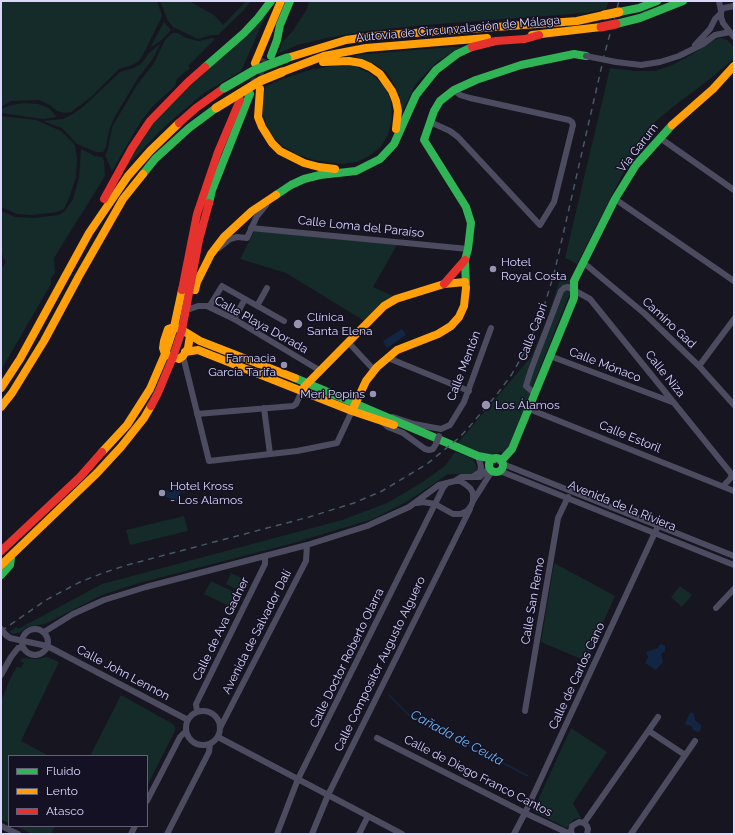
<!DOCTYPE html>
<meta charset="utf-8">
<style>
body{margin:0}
#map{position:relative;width:735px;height:835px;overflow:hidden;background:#171520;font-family:Raleway,sans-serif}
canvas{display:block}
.frame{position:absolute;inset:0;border:2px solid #dbd7fc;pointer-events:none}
.legend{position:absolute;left:8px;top:755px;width:140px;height:72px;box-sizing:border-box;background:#141124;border:1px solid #64607a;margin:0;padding:5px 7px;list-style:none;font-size:12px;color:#dbd7fc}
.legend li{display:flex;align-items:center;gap:8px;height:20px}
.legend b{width:20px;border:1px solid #64607a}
</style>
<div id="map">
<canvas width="735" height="835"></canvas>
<div class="frame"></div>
<ul class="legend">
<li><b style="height:5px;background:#30b455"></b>Fluido</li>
<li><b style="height:5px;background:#ff9f0a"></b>Lento</li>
<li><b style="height:5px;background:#e5322d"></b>Atasco</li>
</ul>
</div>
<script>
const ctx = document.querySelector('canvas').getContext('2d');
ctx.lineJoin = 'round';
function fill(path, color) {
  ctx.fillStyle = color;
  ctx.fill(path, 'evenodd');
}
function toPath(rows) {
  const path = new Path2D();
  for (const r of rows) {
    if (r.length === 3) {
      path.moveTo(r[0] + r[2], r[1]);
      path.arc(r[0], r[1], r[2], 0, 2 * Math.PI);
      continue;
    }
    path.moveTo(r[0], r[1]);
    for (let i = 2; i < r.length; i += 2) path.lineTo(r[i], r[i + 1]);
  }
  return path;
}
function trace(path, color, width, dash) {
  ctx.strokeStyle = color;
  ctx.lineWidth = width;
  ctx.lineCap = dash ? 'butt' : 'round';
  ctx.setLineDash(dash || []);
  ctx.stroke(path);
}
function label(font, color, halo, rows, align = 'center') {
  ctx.font = font + ' Raleway,sans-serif';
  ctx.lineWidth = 3;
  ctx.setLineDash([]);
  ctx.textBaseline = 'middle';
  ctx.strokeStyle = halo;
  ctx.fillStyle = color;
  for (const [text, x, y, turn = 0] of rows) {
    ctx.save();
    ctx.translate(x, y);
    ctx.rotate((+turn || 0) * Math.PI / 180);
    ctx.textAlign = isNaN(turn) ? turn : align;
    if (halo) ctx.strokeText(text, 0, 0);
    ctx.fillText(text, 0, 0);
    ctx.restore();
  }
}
fill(toPath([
 [1,1,157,1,162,16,146,49,139,61,132,65,119,69,91,97,71,112,64,113,57,111,50,105,39,100,11,101,1,107],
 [160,1,189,1,214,15,223,25,246,1,251,1,244,10,218,35,212,35,198,39,173,27,168,21],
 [309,1,609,1,606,9,585,13,425,25,367,31,327,38,297,45,278,54,283,41,292,32,307,9],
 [267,13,241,71,204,93,172,120,154,137,120,174,152,123],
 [164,22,171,30,163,39,150,48],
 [172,33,178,33,186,38,199,41,213,38,215,39,188,66,190,68,177,79,175,86,152,107,141,121,112,171,105,155,108,150,112,127,137,85,154,63,165,40],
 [721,38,727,40,732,45,734,50,734,57,729,63,706,82,674,106,655,122,642,138,633,154,577,264,565,258,610,68,635,71,655,71,672,65,691,55,714,40],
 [161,43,152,60,138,78,114,118,109,131,106,147,103,152,96,152,77,144,62,128,43,121,63,119,73,114,84,106,120,72,134,68,142,63,149,53],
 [451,47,465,47,454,51,437,62,429,70,415,85,402,113,400,97,393,82,385,71,373,63,355,57,356,55],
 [333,66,354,66,373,75,385,87,391,101,392,118,388,135,380,148,369,156,357,162,340,164,314,160,296,154,283,146,274,138,268,130,262,111,265,87,282,79,310,70],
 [24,103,38,104,49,108,57,117,43,119,1,113,1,110,3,108,12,105],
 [1,116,36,120,61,131,75,145,77,160,76,177,69,198,64,209,57,212,32,215,17,214,1,207],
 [81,149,95,156,102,157,104,161,105,176,54,258,55,273,51,278,51,284,1,370,1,269,6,262,3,258,2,252,1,211,15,217,34,218,59,215,65,211,73,199,79,178],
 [255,230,397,245,373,287,393,296,366,322,286,273,240,259],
 [567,278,572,282,570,293,509,446,503,452,487,455,457,444,531,357,546,323,560,279],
 [455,452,473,459,477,468,476,471,471,474,448,474,408,501,373,519,290,544,139,583,102,595,45,624,27,627,21,632,13,634,9,632,16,627,18,629,102,584,342,520,387,503,421,483,445,466],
 [184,516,188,531,130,545,126,530],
 [554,563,615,596,586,661,541,642],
 [231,573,248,581,242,592,226,584],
 [211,581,240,595,233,608,204,594],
 [680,586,692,595,682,607,671,597],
 [47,657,59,662,21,741,49,756,9,756,9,823,1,819,1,701,10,679,17,666,20,668,24,663,20,661,23,658,36,659],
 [121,695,173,724,175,727,175,731,147,786,147,756,90,756],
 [571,728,607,752,573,803,581,818,574,819,567,828,533,811],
 [16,826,55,826,51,834,32,834]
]), '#142b2a');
fill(toPath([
 [402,329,406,335,387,348,383,341],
 [178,481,188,486,184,493,181,492,176,502,163,495,166,490,172,493],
 [660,644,665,645,665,651,661,654,663,662,656,670,645,663,648,657,646,652,658,648],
 [691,712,694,714,695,720,701,725,701,729,699,732,694,731,691,726,685,724,689,715]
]), '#122643');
trace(toPath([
 [389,695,408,714,528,776]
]), '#122643', 1.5);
trace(toPath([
 [253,87,265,59]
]), '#343241', 9, [9, 4.5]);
trace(toPath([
 [719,1,721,11],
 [734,6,724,8,721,11,721,17,723,23,734,37],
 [695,45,710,29,715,19,721,13],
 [616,62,641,65,660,62,679,56,703,44,715,35,730,32],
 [430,122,450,131,458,137,540,225,554,202,573,125,572,122,569,120,470,98,460,95,454,90],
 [660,138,734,190],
 [615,199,734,281],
 [251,228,468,249],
 [219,248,230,239,237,237,247,238,257,216,266,205],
 [584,263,645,314,699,366,734,405],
 [257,306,267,288],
 [209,307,222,286,284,321],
 [190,309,198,306,207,306,234,319,319,370],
 [234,319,245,299],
 [348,342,374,370],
 [183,356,209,461,297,451,337,443,352,411],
 [550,356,672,402],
 [388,358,469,391],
 [699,366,734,319],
 [535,394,526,386,531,370,561,291,564,288,568,287,590,299,734,477],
 [264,408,270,454],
 [529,409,734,491],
 [197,414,293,406,296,404,302,391],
 [393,417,414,424,441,429],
 [382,422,388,427,403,433,425,449,429,450,433,449,436,444],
 [441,429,450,425,464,402,491,328],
 [503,464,734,556],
 [500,471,734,565],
 [472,477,480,472,481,467,479,459],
 [455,481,461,477,480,477,490,467],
 [723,486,730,479,732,474],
 [473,501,492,471],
 [716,608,734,589],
 [35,642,13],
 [44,632,73,614,104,600,146,587,307,545,367,526,409,507,439,485,455,481,460,481,465,484,470,488,473,493,473,501,471,506,467,511,461,514,453,514,435,504,423,502,417,503],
 [6,635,10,638,47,646,53,649,188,720],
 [1,675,11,657,18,648,22,647],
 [525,711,558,518,568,497],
 [203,728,17],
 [197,712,196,704,265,564,265,556],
 [220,728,306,561,307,545],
 [649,731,685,755],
 [218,737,402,834],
 [377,738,525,813,570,834],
 [147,801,180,737,186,731],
 [584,823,658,717],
 [1,826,18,834],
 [131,834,135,826],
 [167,834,209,752,210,744],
 [277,834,298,779,443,488,446,484],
 [312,834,328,795,470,509],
 [359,834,368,816],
 [514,834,525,813,658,526],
 [572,834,571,831,572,826,579,822,584,823,587,826,588,829,587,834],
 [631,834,695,741]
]), '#4c4b60', 6);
trace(toPath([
 [619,12,639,8,657,1],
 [616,24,640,18,683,1],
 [271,56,277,40,280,25,290,1],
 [205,67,244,33,258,18,271,1],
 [143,174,155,159,189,128,216,108],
 [276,195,291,185,304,179,320,175,356,171,380,159,394,144,416,95,436,70,457,54,472,47],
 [209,203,212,190,250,94],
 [466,288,465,260,468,249,471,223,466,207,424,140,434,111,440,101,454,90,476,80,521,65,574,54,586,56],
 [295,378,478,456,494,459],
 [496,465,7],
 [501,461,512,449,574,298,574,281,615,199,636,165,672,125],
 [1,575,10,565,11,558]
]), '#30b455', 8);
trace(toPath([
 [532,35,601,27],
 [287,58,346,40,374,36,577,21,604,15],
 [323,62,349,61,361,63,370,67,380,74,392,91,396,101,398,111,396,129],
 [255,63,281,1],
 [282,72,324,56,366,48,487,38],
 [260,89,258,117,262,127,272,143,280,151,304,163,319,167,335,169],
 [672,125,713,89,734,66],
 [195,290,197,282,211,254,224,237,252,211,276,195],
 [190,336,188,348,183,356,179,359,165,354,163,348,164,341,168,329,174,327,182,330,200,341,295,378],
 [185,352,198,350,352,411,394,425],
 [304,387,384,306,396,299,444,284,465,282],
 [1,388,20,359,89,233,128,176,150,151,179,123],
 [1,407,12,393,44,341,79,276,123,199,143,174],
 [352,411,366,381,377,367,397,350,438,334,451,326,459,317,464,306,466,288],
 [102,452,127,425,150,389,165,354,174,327,182,290],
 [1,565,97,473,121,447,144,418,151,406]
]), '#ff9f0a', 8);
trace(toPath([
 [472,47,496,41,525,39,539,35],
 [179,123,196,108,224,88],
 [104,199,132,148,150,121,188,82,205,67],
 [444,284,465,260],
 [182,290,197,214,218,152,240,100],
 [151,406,158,393,173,357,182,330,199,240,209,203],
 [1,551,80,477,102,452]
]), '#e5322d', 8);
trace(toPath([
 [1,631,46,600,80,582,103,573,127,565,309,517,354,503,382,491,427,464,460,437,470,426,498,393,512,374,525,351,541,316,554,274,605,52,619,1]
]), '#455967', 1.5, [6, 5]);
trace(toPath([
 [586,56,616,62],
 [436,444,439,436],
 [1,629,6,635]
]), '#4c4b60', 6);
trace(toPath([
 [224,88,255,70,287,58]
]), '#30b455', 9);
trace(toPath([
 [604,15,619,12],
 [216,108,260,81,282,72]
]), '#ff9f0a', 9);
trace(toPath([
 [601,27,616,24]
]), '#e5322d', 9);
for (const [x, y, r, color] of [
 [493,269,4,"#9693af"],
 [298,324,5,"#9693af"],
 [284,365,4,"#9693af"],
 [373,394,4,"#9693af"],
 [486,405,5,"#9693af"],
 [162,493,4,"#9693af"]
]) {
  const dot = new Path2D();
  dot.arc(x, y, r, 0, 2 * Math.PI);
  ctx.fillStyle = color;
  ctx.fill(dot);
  trace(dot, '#141124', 1.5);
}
label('12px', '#dbd7fc', '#141124', [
 ["Autovía de Circunvalación de Málaga",458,29,-5],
 ["Vía Garum",638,148,-52],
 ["Calle Loma del Paraíso",361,227,6],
 ["Camino Gad",669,323,43],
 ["Calle Playa Dorada",261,325,29],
 ["Calle Capri",533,332,-69],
 ["Calle Mónaco",605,365,21],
 ["Calle Mentón",464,366,-69],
 ["Calle Niza",665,374,51],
 ["Calle Estoril",630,437,22],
 ["Avenida de la Riviera",622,506,22],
 ["Calle San Remo",533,601,-80],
 ["Calle de Ava Gadner",221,629,-64],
 ["Avenida de Salvador Dalí",257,632,-63],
 ["Calle Doctor Roberto Olarra",347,658,-64],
 ["Calle Compositor Augusto Alguero",380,664,-64],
 ["Calle John Lennon",123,673,28],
 ["Calle de Carlos Cano",577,676,-65],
 ["Calle de Diego Franco Cantos",478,776,27]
]);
label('12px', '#dbd7fc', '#141124', [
 ["Hotel",501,262],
 ["Royal Costa",501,276],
 ["Clínica",307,317],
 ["Santa Elena",307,331],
 ["Farmacia",276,358,"right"],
 ["García Tarifa",276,372,"right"],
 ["Meri Popins",365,394,"right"],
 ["Los Álamos",495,405],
 ["Hotel Kross",170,486],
 ["- Los Alamos",170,500]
], 'left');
label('italic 13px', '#6eb9f3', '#141124', [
 ["Cañada de Ceuta",457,738,28]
]);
</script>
